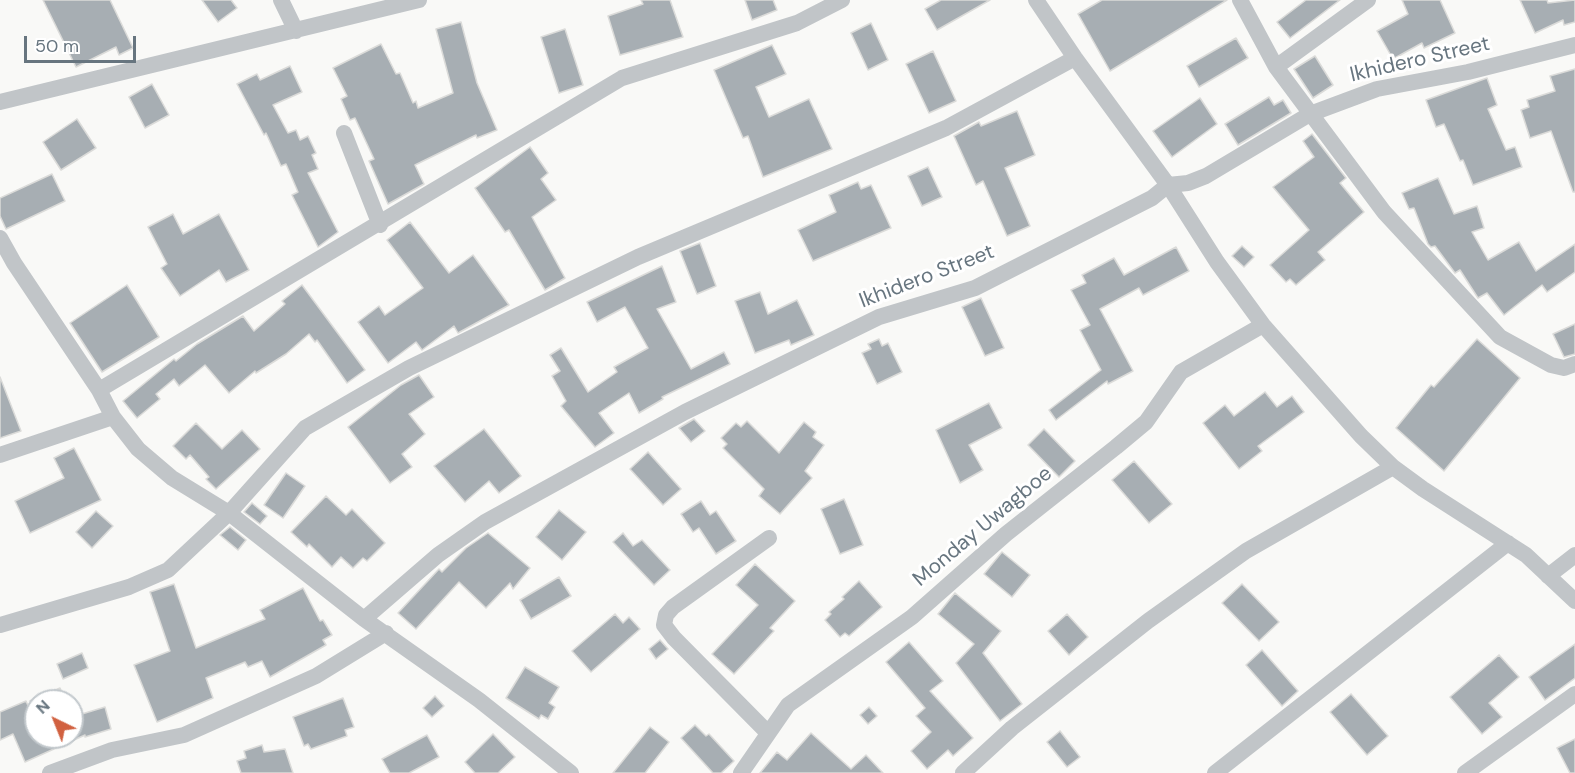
<!DOCTYPE html>
<style>
body{margin:0}
#map{position:relative;width:1575px;height:773px;overflow:hidden;background:#f9f9f7;font-family:"DM Sans",sans-serif}
canvas{display:block}
.north{position:absolute;left:24px;top:689px;width:60px;height:60px;box-sizing:border-box;background:#fff;border:2px solid #c2c8cc;border-radius:50%;rotate:317deg;font-size:16px;font-weight:700;line-height:24px;text-align:center;color:#67757f}
.north::after{content:'';display:block;margin:auto;width:21px;height:27px;background:#d16140;clip-path:polygon(50% 0,100% 100%,50% 72%,0 100%)}
.scale{position:absolute;left:24px;top:36px;width:112px;height:27px;box-sizing:border-box;border:3px solid #67757f;border-top:0;padding-left:8px;font-size:18px;line-height:21px;white-space:nowrap;color:#67757f;-webkit-text-stroke:4px #fff;paint-order:stroke}
</style>
<div id="map">
<canvas width="1575" height="773"></canvas>
<div class="north">N</div>
<div class="scale">50 m</div>
</div>
<script>
const ctx = document.querySelector('canvas').getContext('2d');
ctx.lineJoin = 'round';
function fill(path, color) {
  ctx.fillStyle = color;
  ctx.fill(path, 'evenodd');
}
function toPath(rows) {
  const path = new Path2D();
  for (const r of rows) {
    path.moveTo(r[0], r[1]);
    for (let i = 2; i < r.length; i += 2) path.lineTo(r[i], r[i + 1]);
  }
  return path;
}
function trace(path, color, width, dash) {
  ctx.strokeStyle = color;
  ctx.lineWidth = width;
  ctx.lineCap = dash ? 'butt' : 'round';
  ctx.setLineDash(dash || []);
  ctx.stroke(path);
}
function label(font, color, halo, rows, align = 'center') {
  ctx.font = font + ' "DM Sans",sans-serif';
  ctx.lineWidth = 6;
  ctx.setLineDash([]);
  ctx.textBaseline = 'middle';
  ctx.strokeStyle = halo;
  ctx.fillStyle = color;
  for (const [text, x, y, turn = 0] of rows) {
    ctx.save();
    ctx.translate(x, y);
    ctx.rotate((+turn || 0) * Math.PI / 180);
    ctx.textAlign = isNaN(turn) ? turn : align;
    if (halo) ctx.strokeText(text, 0, 0);
    ctx.fillText(text, 0, 0);
    ctx.restore();
  }
}
const building = toPath([
 [43,0,110,0,133,48,119,55,116,47,76,67,43,0],
 [202,0,231,0,237,8,218,22,202,0],
 [641,0,670,0,683,37,620,55,608,16,643,4,641,0],
 [745,0,773,0,777,10,752,20,745,0],
 [941,0,990,0,937,30,925,9,941,0],
 [1102,0,1227,0,1110,71,1078,14,1102,0],
 [1306,0,1340,0,1290,38,1277,22,1306,0],
 [1402,0,1440,0,1455,33,1424,48,1422,43,1393,59,1377,31,1408,14,1402,0],
 [1520,0,1547,0,1548,3,1575,0,1575,22,1564,25,1563,20,1535,33,1520,0],
 [461,22,477,83,497,130,477,138,476,135,415,165,424,184,388,204,369,161,374,159,355,118,350,120,341,99,347,96,333,68,381,44,396,74,400,73,413,103,416,101,418,108,453,93,436,29,461,22],
 [871,23,888,60,868,70,851,33,871,23],
 [565,29,583,85,559,93,541,37,565,29],
 [1236,38,1248,58,1199,87,1187,66,1236,38],
 [772,45,786,74,756,87,769,117,809,99,832,149,763,177,748,136,743,138,714,70,772,45],
 [933,51,956,101,929,113,906,64,933,51],
 [1315,56,1333,85,1313,98,1294,69,1315,56],
 [290,66,302,92,273,105,288,133,296,130,300,140,308,136,316,153,312,155,318,169,308,173,338,232,318,247,292,195,298,192,286,164,281,166,266,133,264,135,237,84,257,74,260,80,290,66],
 [1575,69,1575,192,1573,192,1551,131,1530,138,1521,110,1529,107,1527,100,1555,91,1550,76,1575,69],
 [1487,78,1497,105,1488,109,1506,150,1515,147,1522,167,1473,185,1463,160,1460,161,1444,124,1436,127,1426,100,1487,78],
 [152,84,169,115,145,128,129,97,152,84],
 [1269,97,1274,105,1283,100,1291,113,1238,145,1225,124,1269,97],
 [1200,98,1217,124,1172,157,1153,131,1200,98],
 [1017,111,1035,155,1005,168,1030,226,1007,236,983,181,976,185,954,136,979,122,981,126,1017,111],
 [77,119,96,148,61,170,43,142,77,119],
 [1312,134,1346,178,1340,183,1364,212,1318,252,1325,260,1296,285,1290,279,1286,282,1270,265,1309,230,1273,187,1314,157,1303,141,1312,134],
 [530,147,548,173,541,179,556,200,532,217,565,278,545,290,509,230,505,232,475,188,530,147],
 [928,167,942,197,922,206,908,176,928,167],
 [52,174,65,201,6,229,0,216,0,198,52,174],
 [1438,178,1454,214,1477,206,1484,228,1472,232,1488,260,1519,242,1536,271,1575,244,1575,272,1547,292,1542,285,1504,315,1487,293,1478,298,1460,270,1455,273,1435,246,1431,247,1428,244,1414,208,1409,209,1402,193,1438,178],
 [858,182,861,189,871,185,891,228,813,261,798,230,836,212,829,195,858,182],
 [173,214,183,234,219,214,249,270,226,282,219,270,180,296,161,268,167,264,148,227,173,214],
 [410,222,449,273,473,255,509,305,458,333,454,326,422,350,416,342,388,363,358,322,379,306,385,315,423,288,387,240,410,222],
 [700,243,716,286,697,294,680,251,700,243],
 [1242,246,1254,257,1244,267,1232,256,1242,246],
 [1176,247,1189,271,1143,295,1139,288,1100,309,1133,371,1108,384,1107,381,1056,420,1049,410,1101,370,1080,330,1090,325,1071,290,1086,283,1082,275,1114,258,1124,275,1176,247],
 [662,266,676,302,657,309,691,369,724,352,730,364,662,397,663,399,639,413,629,393,599,413,614,433,595,447,561,406,566,401,552,376,560,371,550,355,561,348,588,392,617,372,614,367,648,348,625,307,597,322,587,302,662,266],
 [127,285,159,337,102,372,70,323,127,285],
 [302,285,365,370,347,383,317,340,315,342,309,334,286,354,256,373,255,371,229,393,205,365,179,386,174,379,156,394,160,399,137,418,123,401,174,359,176,361,197,344,243,316,254,331,285,304,282,301,302,285],
 [760,292,768,314,797,300,814,335,791,345,789,340,755,353,735,301,760,292],
 [981,298,1004,348,985,356,962,307,981,298],
 [1575,324,1575,354,1564,357,1553,334,1575,324],
 [879,339,882,346,888,343,902,372,877,384,862,353,871,349,868,344,879,339],
 [1477,339,1520,378,1444,471,1396,428,1431,385,1434,387,1477,339],
 [419,375,434,397,409,414,425,434,402,454,412,467,390,483,348,427,401,385,419,375],
 [0,377,21,431,0,438,0,377],
 [1265,392,1277,407,1292,396,1304,412,1258,446,1262,451,1239,469,1203,423,1225,405,1234,416,1265,392],
 [989,403,1002,428,969,445,983,470,960,483,936,430,989,403],
 [694,419,705,431,691,442,679,428,694,419],
 [747,421,779,453,804,422,816,432,813,437,824,445,805,471,812,478,780,514,759,496,764,489,723,448,727,444,721,438,736,423,741,427,747,421],
 [196,423,222,449,242,430,260,449,216,489,206,479,209,477,190,455,186,459,173,446,196,423],
 [484,429,521,476,499,493,489,481,465,502,434,466,484,429],
 [1044,429,1075,461,1059,477,1028,445,1044,429],
 [74,448,101,500,30,533,15,501,64,478,54,458,74,448],
 [648,452,681,489,663,505,630,469,648,452],
 [1134,461,1172,504,1149,523,1112,480,1134,461],
 [286,473,305,486,283,518,264,505,286,473],
 [326,496,346,515,352,509,385,543,367,561,363,558,353,568,341,557,332,567,309,544,307,547,291,532,326,496],
 [844,499,863,545,840,554,821,509,844,499],
 [701,501,710,515,716,511,736,541,716,554,699,528,693,532,681,514,701,501],
 [252,503,267,516,260,524,244,512,252,503],
 [559,510,586,532,562,560,536,537,559,510],
 [96,511,113,526,92,548,76,532,96,511],
 [230,527,246,540,238,550,220,535,230,527],
 [488,533,530,568,513,589,510,583,486,608,459,582,416,629,398,613,439,569,442,572,466,548,488,533],
 [623,533,633,546,642,540,670,570,654,585,613,542,623,533],
 [1002,552,1030,575,1012,597,984,574,1002,552],
 [755,564,795,601,770,628,774,631,734,674,712,654,758,605,736,585,755,564],
 [559,577,571,596,531,619,520,600,559,577],
 [859,581,882,607,849,636,845,633,840,637,825,620,831,614,829,612,844,599,842,597,859,581],
 [174,584,196,648,265,619,260,610,303,588,320,621,323,620,332,635,323,640,326,645,270,677,262,661,248,667,245,662,206,678,213,698,157,722,134,665,170,651,150,592,174,584],
 [1242,584,1279,622,1259,641,1222,603,1242,584],
 [955,593,1001,631,983,653,1022,704,1000,721,956,663,974,644,938,614,955,593],
 [615,614,623,623,629,617,640,629,591,672,572,651,615,614],
 [1067,614,1088,637,1069,655,1048,631,1067,614],
 [660,640,668,649,656,659,649,649,660,640],
 [909,642,943,681,930,691,973,738,953,756,948,750,927,769,911,751,931,732,916,716,925,708,886,662,909,642],
 [1575,644,1575,678,1545,700,1529,677,1575,644],
 [1262,650,1298,691,1282,706,1246,665,1262,650],
 [82,653,88,668,63,679,57,664,82,653],
 [1499,655,1519,677,1489,703,1502,717,1482,734,1450,697,1499,655],
 [525,667,559,687,549,703,555,707,548,719,541,715,539,719,506,698,525,667],
 [60,688,66,701,30,701,60,688],
 [1351,694,1388,736,1367,755,1330,712,1351,694],
 [435,696,444,706,432,717,423,708,435,696],
 [343,698,354,727,345,730,347,736,311,749,308,744,304,746,293,717,343,698],
 [26,701,36,724,36,737,72,737,72,717,105,707,111,729,85,737,85,735,25,762,13,734,0,740,0,712,26,701],
 [869,707,877,716,868,724,860,715,869,707],
 [695,725,706,736,709,734,734,761,721,773,713,773,681,738,695,725],
 [650,727,669,742,645,773,613,773,650,727],
 [1060,731,1080,757,1067,767,1047,742,1060,731],
 [811,733,851,769,866,755,883,773,760,773,777,752,787,760,811,733],
 [493,734,515,757,498,773,475,773,465,762,493,734],
 [427,735,439,757,409,773,390,773,382,759,427,735],
 [1575,739,1575,773,1570,773,1557,748,1575,739],
 [262,745,264,752,285,749,293,773,241,773,237,761,246,758,244,751,262,745]
]);
fill(building, '#a7aeb3');
trace(building, '#dbdbd9', 1.5);
trace(toPath([
 [281,0,296,31],
 [1036,0,1075,58,1168,185,1217,262,1263,325,1361,436,1393,467,1423,489,1526,555,1575,601],
 [1240,0,1276,67,1384,212,1500,337,1551,365,1564,368,1575,364],
 [1276,67,1368,0],
 [0,102,419,0],
 [344,133,380,225],
 [0,238,14,263,99,390,113,417,138,449,172,478,229,513,364,619,479,700,571,773],
 [99,390,622,78,797,23,842,0],
 [0,455,113,417],
 [1548,576,1575,555],
 [364,619,438,555,485,522,685,412,879,317,975,288,1152,198,1168,185,1188,183,1206,176,1310,114,1377,89,1468,72,1575,45],
 [0,625,129,587,168,570,229,513,305,428,409,368,638,257,946,128,1075,58],
 [768,733,674,638,664,625,666,615,673,607,769,538],
 [50,773,112,750,184,735,316,676,386,633],
 [741,773,788,705,912,617,1006,534,1116,447,1146,422,1181,372,1263,325],
 [963,773,1012,728,1148,621,1246,551,1393,467],
 [1215,773,1508,543],
 [1465,773,1575,694]
]), '#c1c5c8', 16);
label('21px', '#67757f', '#fff', [
 ["Ikhidero Street",1420,60,-13],
 ["Ikhidero Street",927,277,-21],
 ["Monday Uwagboe",983,527,-40]
]);
</script>
